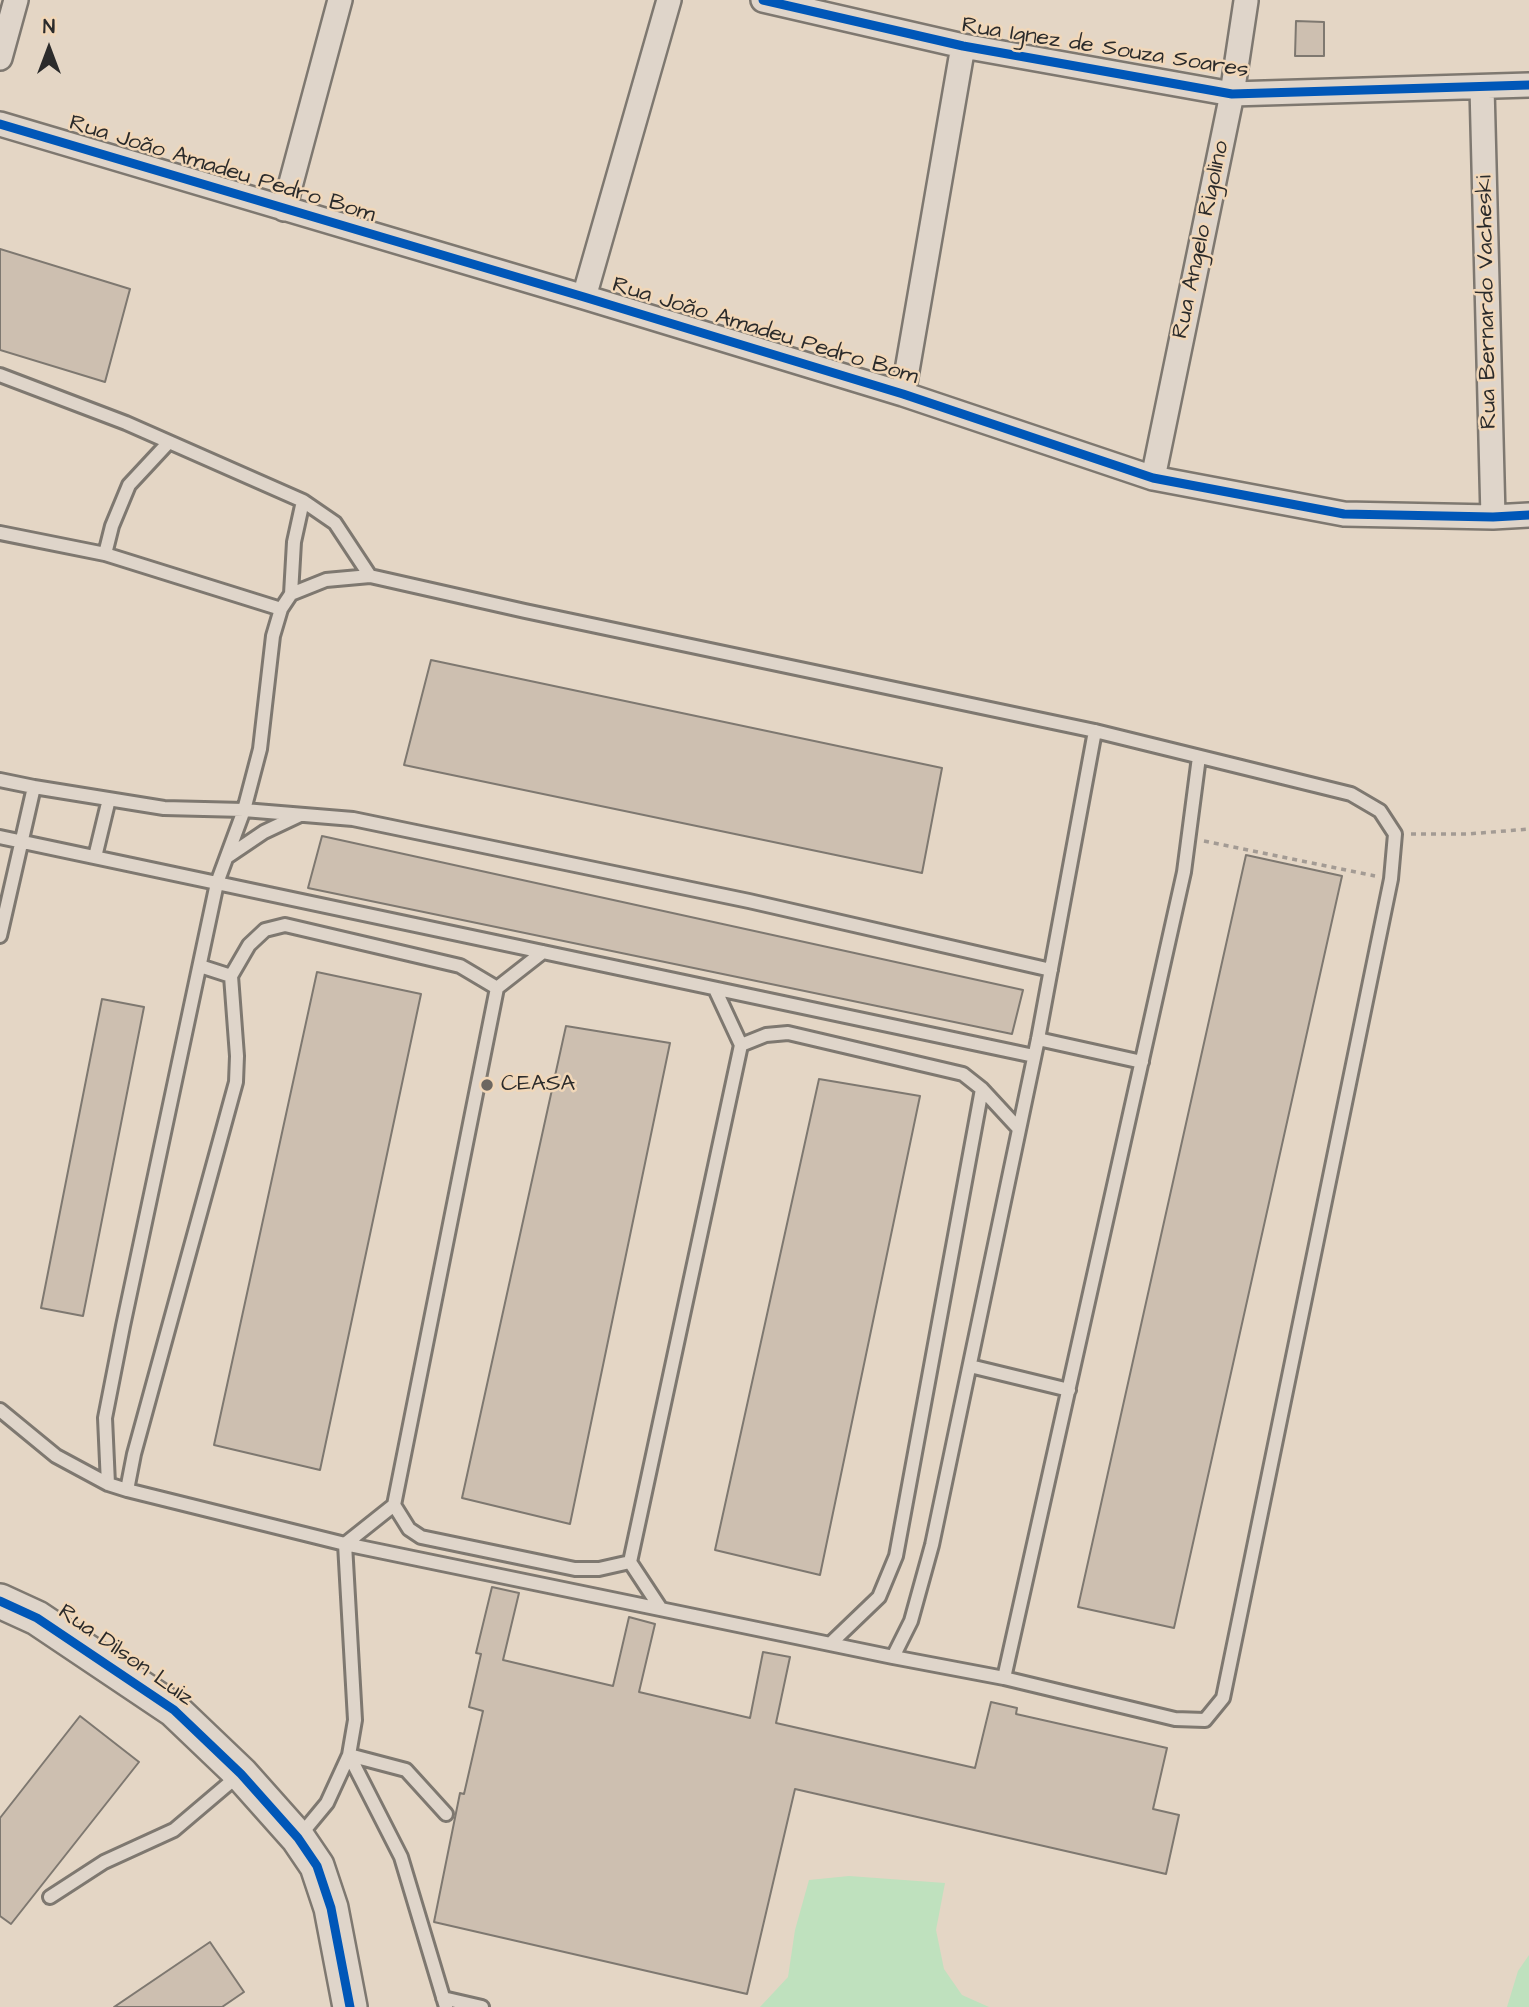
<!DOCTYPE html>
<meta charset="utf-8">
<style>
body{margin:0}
#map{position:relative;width:1529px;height:2007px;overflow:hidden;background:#e4d6c5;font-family:"Architects Daughter",sans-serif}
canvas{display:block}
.north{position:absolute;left:14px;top:14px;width:70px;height:70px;-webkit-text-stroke:5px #f1d7b8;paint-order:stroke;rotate:0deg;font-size:19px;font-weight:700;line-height:28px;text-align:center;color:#2b2b2b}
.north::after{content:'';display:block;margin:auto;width:24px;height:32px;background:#2b2b2b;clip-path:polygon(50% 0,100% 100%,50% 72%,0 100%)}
</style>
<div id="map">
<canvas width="1529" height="2007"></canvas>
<div class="north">N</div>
</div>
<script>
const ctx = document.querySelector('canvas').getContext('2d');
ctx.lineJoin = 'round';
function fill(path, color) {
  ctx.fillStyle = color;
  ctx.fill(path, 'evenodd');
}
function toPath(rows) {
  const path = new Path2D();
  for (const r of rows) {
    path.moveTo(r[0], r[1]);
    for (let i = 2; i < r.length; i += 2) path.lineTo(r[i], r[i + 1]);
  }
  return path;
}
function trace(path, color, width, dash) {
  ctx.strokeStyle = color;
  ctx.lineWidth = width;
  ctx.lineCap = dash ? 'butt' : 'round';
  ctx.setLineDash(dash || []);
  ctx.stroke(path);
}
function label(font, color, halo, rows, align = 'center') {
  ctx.font = font + ' "Architects Daughter",sans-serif';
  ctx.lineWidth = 5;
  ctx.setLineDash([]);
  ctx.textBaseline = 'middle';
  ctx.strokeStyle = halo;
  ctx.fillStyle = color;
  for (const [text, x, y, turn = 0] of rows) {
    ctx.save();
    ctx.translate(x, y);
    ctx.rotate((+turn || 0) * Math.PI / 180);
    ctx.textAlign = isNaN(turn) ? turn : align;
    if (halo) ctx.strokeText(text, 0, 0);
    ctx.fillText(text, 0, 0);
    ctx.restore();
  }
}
fill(toPath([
 [849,1876,945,1883,936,1930,944,1969,962,1995,989,2007,760,2007,788,1977,795,1930,809,1880],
 [1529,1955,1529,2007,1507,2007,1518,1971]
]), '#bfe1be');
const building = toPath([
 [1296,21,1324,22,1324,56,1295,56,1296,21],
 [0,249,130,289,105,382,0,350,0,249],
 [431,660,942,768,922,873,404,765,431,660],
 [322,836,1023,990,1012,1034,308,888,322,836],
 [1246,855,1342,876,1174,1628,1078,1607,1246,855],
 [317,972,421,994,320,1470,214,1445,317,972],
 [102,999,144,1007,83,1316,41,1308,102,999],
 [566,1026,670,1043,570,1524,462,1498,566,1026],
 [819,1079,920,1096,820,1575,715,1550,819,1079],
 [492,1587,519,1593,503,1660,613,1686,629,1617,655,1624,639,1692,750,1718,763,1652,790,1657,776,1723,975,1768,991,1702,1017,1708,1016,1714,1167,1748,1153,1809,1179,1815,1166,1874,795,1789,747,1994,434,1922,460,1793,464,1794,483,1711,469,1707,481,1654,476,1653,492,1587],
 [80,1716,139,1762,11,1924,0,1916,0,1818,80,1716],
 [210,1942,244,1992,222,2007,114,2007,210,1942]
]);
fill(building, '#cdbfb0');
trace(building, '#7e7870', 2);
const lane = toPath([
 [0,375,126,423,303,501,335,523,370,576],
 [0,533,105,554,281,609],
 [105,554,112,526,129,485,169,442],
 [291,594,294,542,303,501],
 [0,780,34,787],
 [0,837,1034,1056],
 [95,857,109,799],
 [227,857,264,832,300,815],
 [0,936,34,787,164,808,244,810,260,749,273,636,281,609,291,594,326,580,370,576,525,611,1095,731,1351,794,1380,811,1395,834,1391,879,1223,1698,1205,1720,1175,1719,1004,1678,893,1657],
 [200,966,231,976],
 [1038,1039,1142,1062],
 [741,1045,766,1035,788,1033,963,1074,982,1089,1019,1129],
 [970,1366,1069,1390],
 [0,1410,56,1456,108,1484,127,1490,345,1544,893,1657,911,1621,932,1545,1038,1039,1095,731],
 [108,1484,105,1418,123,1326,217,883,244,810,353,819,749,901,1051,970],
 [127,1490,134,1454,236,1082,237,1056,231,976,249,945,265,930,285,925,460,966,497,988],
 [394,1505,409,1529,421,1537,575,1569,599,1569,630,1562],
 [661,1609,630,1562,741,1045,715,989],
 [830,1644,879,1597,896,1556,982,1089],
 [1004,1678,1184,872,1199,757],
 [298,1838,327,1803,349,1755,355,1720,345,1544,394,1505,497,988,543,952],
 [50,1897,104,1862,174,1830,240,1774],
 [443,1998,482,2007],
 [446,2007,401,1857,349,1755,406,1770,446,1814]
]);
const street = toPath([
 [763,0,963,46,1232,94,1529,85],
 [0,58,16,0],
 [1482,87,1493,517],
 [0,124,584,297,903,394,1153,478,1344,514,1493,517,1529,515],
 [284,209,340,0],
 [584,297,669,0],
 [903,394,963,46],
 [1153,478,1232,94,1246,1]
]);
const secondary = toPath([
 [0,1601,37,1618,174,1710,241,1774,298,1838,317,1866,331,1908,350,2007]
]);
trace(lane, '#7e7870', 18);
trace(street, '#7e7870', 28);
trace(secondary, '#7e7870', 38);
trace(toPath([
 [1411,834,1468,834,1529,829],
 [1204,841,1375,876]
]), '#a39b94', 3.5, [5, 5]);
trace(lane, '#dfd5ca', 12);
trace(street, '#dfd5ca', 23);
trace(secondary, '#dfd5ca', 33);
trace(toPath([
 [763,0,963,46,1232,94,1529,85],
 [0,124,584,297,903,394,1153,478,1344,514,1493,517,1529,515],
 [0,1601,37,1618,174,1710,241,1774,298,1838,317,1866,331,1908,350,2007]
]), '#0057b8', 9);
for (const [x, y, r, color] of [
 [487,1085,7,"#6c6761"]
]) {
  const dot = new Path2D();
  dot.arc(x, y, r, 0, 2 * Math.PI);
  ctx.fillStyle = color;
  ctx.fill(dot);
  trace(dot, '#f1d7b8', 2.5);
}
label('23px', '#2b2b2b', '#f1d7b8', [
 ["Rua Ignez de Souza Soares",1105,49,9],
 ["Rua João Amadeu Pedro Bom",222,170,17],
 ["Rua Angelo Rigolino",1202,240,-78],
 ["Rua Bernardo Vacheski",1488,302,-91],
 ["Rua João Amadeu Pedro Bom",765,332,17],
 ["Rua Dilson Luiz",125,1656,35]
]);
label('23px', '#2b2b2b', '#f1d7b8', [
 ["CEASA",501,1085]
], 'left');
</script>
